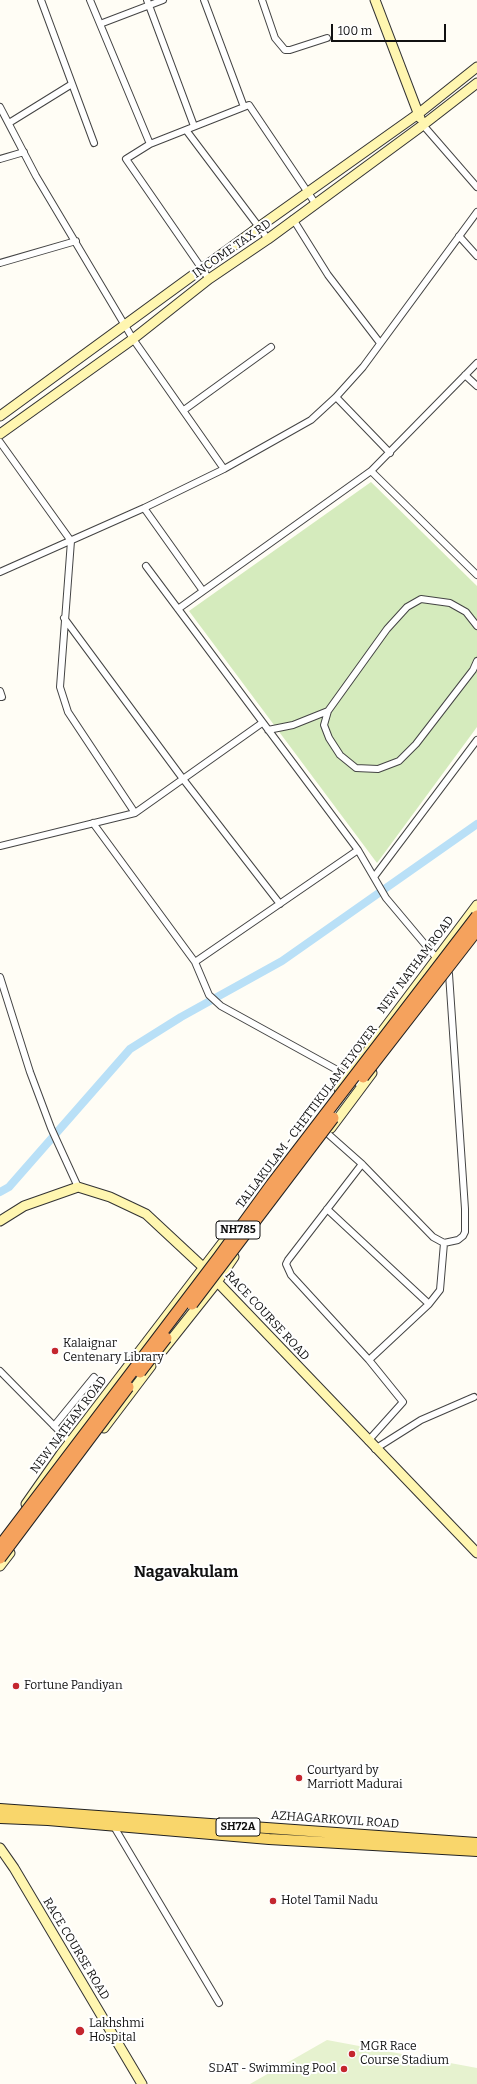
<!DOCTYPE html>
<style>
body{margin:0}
#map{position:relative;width:477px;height:2084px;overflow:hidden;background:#fffdf5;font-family:Bitter,serif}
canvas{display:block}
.scale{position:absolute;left:331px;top:24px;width:115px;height:18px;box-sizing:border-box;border:2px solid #111;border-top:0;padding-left:5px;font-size:12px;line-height:14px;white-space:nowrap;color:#111;-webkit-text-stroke:3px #fff;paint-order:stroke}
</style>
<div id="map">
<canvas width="477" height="2084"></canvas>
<div class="scale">100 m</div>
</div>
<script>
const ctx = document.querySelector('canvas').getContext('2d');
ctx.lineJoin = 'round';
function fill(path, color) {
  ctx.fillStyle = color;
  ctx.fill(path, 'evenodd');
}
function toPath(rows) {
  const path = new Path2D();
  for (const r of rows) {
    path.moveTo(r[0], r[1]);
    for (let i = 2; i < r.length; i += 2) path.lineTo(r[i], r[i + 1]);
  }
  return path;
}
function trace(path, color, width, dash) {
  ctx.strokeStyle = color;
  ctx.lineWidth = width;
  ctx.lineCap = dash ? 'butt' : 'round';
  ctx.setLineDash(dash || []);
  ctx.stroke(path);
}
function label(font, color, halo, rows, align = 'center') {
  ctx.font = font + ' Bitter,serif';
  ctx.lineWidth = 4;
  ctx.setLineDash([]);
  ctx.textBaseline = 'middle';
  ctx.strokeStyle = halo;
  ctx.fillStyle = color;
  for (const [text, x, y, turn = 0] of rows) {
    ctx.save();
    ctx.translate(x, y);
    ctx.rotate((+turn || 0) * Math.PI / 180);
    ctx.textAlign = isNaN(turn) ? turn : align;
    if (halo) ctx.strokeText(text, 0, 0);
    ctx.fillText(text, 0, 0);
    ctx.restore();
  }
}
fill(toPath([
 [371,482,477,586,477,727,377,863,189,611]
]), '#d5ebbd');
fill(toPath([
 [327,2040,477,2068,477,2084,250,2084]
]), '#e6f2cf');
trace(toPath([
 [0,1192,9,1187,130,1049,181,1017,282,961,477,824]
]), '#b9e0f7', 8);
const street = toPath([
 [41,0,94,143],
 [90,0,150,144,249,105,315,203],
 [147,0,194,126],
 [204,0,244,107],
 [262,0,275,38,285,50,290,50,327,38],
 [100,24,163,0],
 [0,107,36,176,133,339,224,469],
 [9,123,72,84],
 [423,125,477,187],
 [186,130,268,239],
 [150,144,126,159,209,279],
 [0,159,24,152],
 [293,219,328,275,380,343],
 [459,236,477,256],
 [0,263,76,241],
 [465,375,477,386],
 [336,397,390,453],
 [184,410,271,347],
 [0,442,71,541,60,687,68,712,135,813],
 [371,471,477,575],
 [144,508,203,591],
 [146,566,358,850,386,898,439,961],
 [0,572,144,508,224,469,311,420,336,397,363,367,477,212],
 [178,609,371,471,477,363],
 [64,618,183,779,280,904],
 [477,626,466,612,450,603,421,599,407,607,387,629,328,711,324,725,329,738,340,755,356,768,378,769,399,761,416,744,473,670,477,661],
 [0,691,2,697,0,697],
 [268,730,293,725,328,711],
 [93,823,195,962,358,850],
 [0,846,135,813,262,723],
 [374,877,477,740],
 [195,962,209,995,221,1006,348,1076,362,1086],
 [0,977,30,1072,51,1128,78,1187],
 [327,1133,362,1164,433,1237,444,1243,458,1240,463,1236,465,1232,465,1209,449,974,444,968],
 [362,1164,288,1260,286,1264,291,1275,369,1360,429,1304,440,1290,444,1243],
 [327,1209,429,1304],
 [0,1371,70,1442],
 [54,1426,94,1377],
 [368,1441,403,1402,369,1360],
 [375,1449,421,1420,474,1397],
 [113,1825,219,2003]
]);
const secondary = toPath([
 [375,0,420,118],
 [0,416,259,227,418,114,477,67],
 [0,434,133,339,209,279,268,239,423,125,477,83],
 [339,1089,477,905],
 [331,1128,372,1073],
 [0,1221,24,1206,78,1187,110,1197,146,1214,204,1268,477,1553],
 [163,1350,217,1282,234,1257],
 [104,1428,151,1366],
 [26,1504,61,1454,230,1233],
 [0,1566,10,1553],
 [0,1848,14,1868,142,2084]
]);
const primary = toPath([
 [0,1809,477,1843],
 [0,1818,48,1820,269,1839,477,1851]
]);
trace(street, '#444', 8);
trace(secondary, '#333', 11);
trace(primary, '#222', 12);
trace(street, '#fff', 6);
trace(secondary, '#fff6b0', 9);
trace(primary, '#f9d66b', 10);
const highwayBridge = toPath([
 [363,1077,477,930],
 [192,1304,333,1118],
 [140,1372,166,1338],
 [0,1546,219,1257,272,1184,477,916],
 [0,1558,128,1387]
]);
trace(highwayBridge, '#222', 13, []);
trace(highwayBridge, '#f5a25d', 11);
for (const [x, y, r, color] of [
 [55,1351,4,"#c4262e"],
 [16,1686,4,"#c4262e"],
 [299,1778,4,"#c4262e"],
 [273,1901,4,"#c4262e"],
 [80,2031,5,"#c4262e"],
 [352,2054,4,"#c4262e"],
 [344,2069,4,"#c4262e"]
]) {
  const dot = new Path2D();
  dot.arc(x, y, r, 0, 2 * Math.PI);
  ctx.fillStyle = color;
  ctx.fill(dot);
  trace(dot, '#fff', 1.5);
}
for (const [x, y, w] of [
 [238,1230,44],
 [238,1827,44]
]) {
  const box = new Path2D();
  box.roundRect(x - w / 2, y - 9, w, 18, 3);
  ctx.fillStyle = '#fff';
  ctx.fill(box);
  trace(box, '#111', 1);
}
label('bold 11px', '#111', null, [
 ["NH785",238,1230],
 ["SH72A",238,1827]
]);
label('12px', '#111', '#fff', [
 ["INCOME TAX RD",232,249,-35],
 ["NEW NATHAM ROAD",416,965,-53],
 ["TALLAKULAM - CHETTIKULAM FLYOVER",307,1117,-53],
 ["RACE COURSE ROAD",267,1316,47],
 ["NEW NATHAM ROAD",69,1425,-53],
 ["AZHAGARKOVIL ROAD",335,1820,4],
 ["RACE COURSE ROAD",76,1949,59]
]);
label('12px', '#111', '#fff', [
 ["Kalaignar",63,1344],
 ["Centenary Library",63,1358],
 ["Fortune Pandiyan",24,1686],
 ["Courtyard by",307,1771],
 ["Marriott Madurai",307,1785],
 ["Hotel Tamil Nadu",281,1901],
 ["Lakhshmi",89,2024],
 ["Hospital",89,2038],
 ["MGR Race",360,2047],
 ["Course Stadium",360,2061],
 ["SDAT - Swimming Pool",336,2069,"right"]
], 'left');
label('bold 16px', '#111', '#fff', [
 ["Nagavakulam",186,1573]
]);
</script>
